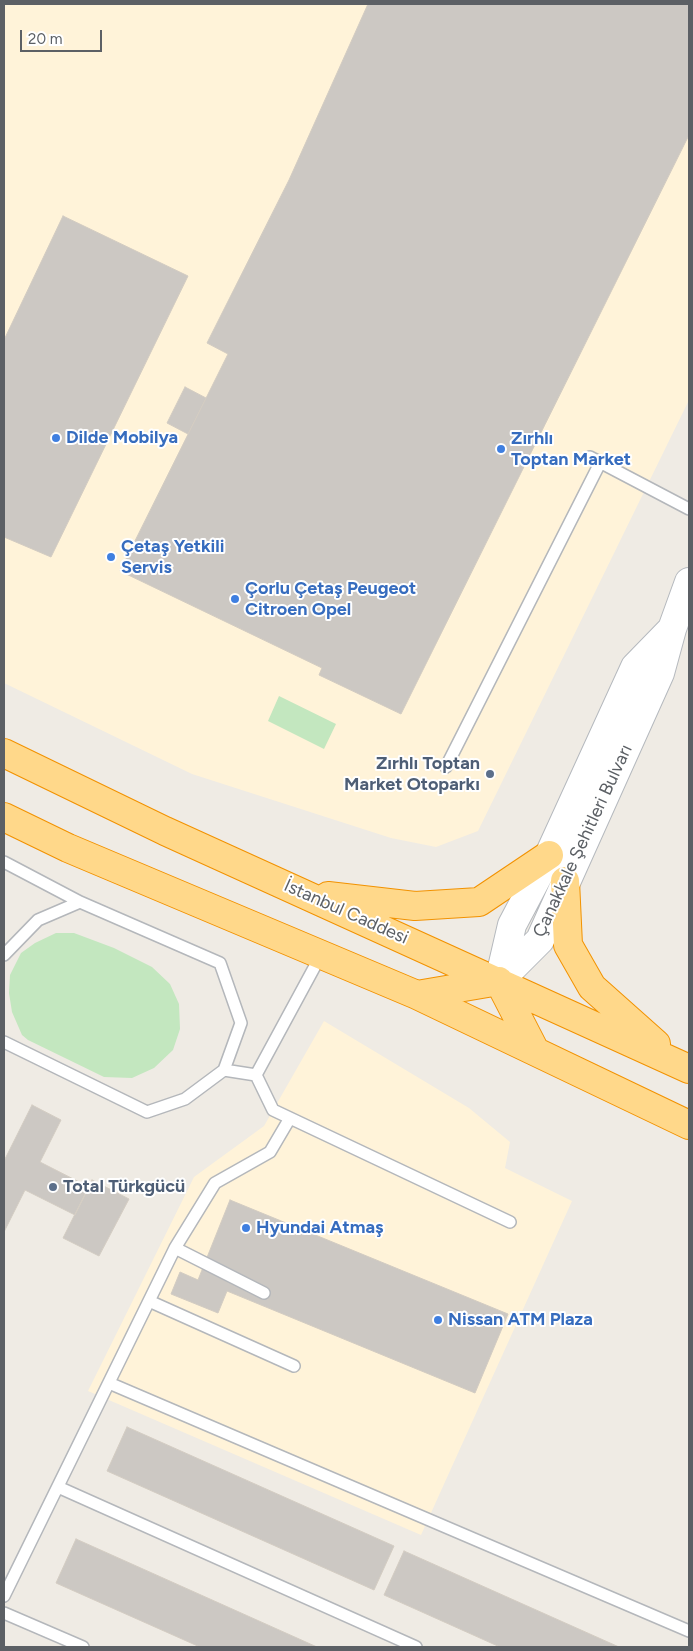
<!DOCTYPE html>
<meta charset="utf-8">
<style>
body{margin:0}
#map{position:relative;width:693px;height:1651px;overflow:hidden;background:#efebe4;font-family:Figtree,sans-serif}
canvas{display:block}
.frame{position:absolute;inset:0;border:5px solid #5c6065;pointer-events:none}
.scale{position:absolute;left:20px;top:30px;width:82px;height:22px;box-sizing:border-box;border:2px solid #5c6065;border-top:0;padding-left:6px;font-size:15px;line-height:18px;white-space:nowrap;color:#5c6065;-webkit-text-stroke:4px #fff;paint-order:stroke}
</style>
<div id="map">
<canvas width="693" height="1651"></canvas>
<div class="frame"></div>
<div class="scale">20 m</div>
</div>
<script>
const ctx = document.querySelector('canvas').getContext('2d');
ctx.lineJoin = 'round';
function fill(path, color) {
  ctx.fillStyle = color;
  ctx.fill(path, 'evenodd');
}
function toPath(rows) {
  const path = new Path2D();
  for (const r of rows) {
    path.moveTo(r[0], r[1]);
    for (let i = 2; i < r.length; i += 2) path.lineTo(r[i], r[i + 1]);
  }
  return path;
}
function trace(path, color, width, dash) {
  ctx.strokeStyle = color;
  ctx.lineWidth = width;
  ctx.lineCap = dash ? 'butt' : 'round';
  ctx.setLineDash(dash || []);
  ctx.stroke(path);
}
function label(font, color, halo, rows, align = 'center') {
  ctx.font = font + ' Figtree,sans-serif';
  ctx.lineWidth = 4;
  ctx.setLineDash([]);
  ctx.textBaseline = 'middle';
  ctx.strokeStyle = halo;
  ctx.fillStyle = color;
  for (const [text, x, y, turn = 0] of rows) {
    ctx.save();
    ctx.translate(x, y);
    ctx.rotate((+turn || 0) * Math.PI / 180);
    ctx.textAlign = isNaN(turn) ? turn : align;
    if (halo) ctx.strokeText(text, 0, 0);
    ctx.fillText(text, 0, 0);
    ctx.restore();
  }
}
fill(toPath([
 [4,4,689,4,689,400,478,831,436,847,391,838,192,774,4,683],
 [324,1021,469,1108,510,1142,505,1168,572,1201,421,1535,88,1391,194,1177,264,1126]
]), '#fff3d9');
fill(toPath([
 [279,696,336,724,324,749,268,721],
 [56,933,74,933,114,948,152,967,170,984,179,1004,180,1029,173,1050,154,1068,132,1078,104,1077,28,1040,22,1035,12,1012,9,993,10,975,21,953,35,943]
]), '#c3e7bf');
const building = toPath([
 [368,4,689,4,689,135,401,714,319,675,322,668,120,571,228,354,207,343,289,180,368,4],
 [63,216,188,276,51,557,4,537,4,340,63,216],
 [185,387,206,398,188,434,167,423,185,387],
 [32,1105,61,1120,40,1162,89,1187,75,1215,25,1190,4,1232,4,1161,32,1105],
 [92,1180,129,1199,99,1256,63,1238,92,1180],
 [230,1200,508,1314,475,1393,227,1291,218,1313,171,1294,180,1272,198,1280,230,1200],
 [127,1427,394,1546,374,1590,107,1471,127,1427],
 [76,1539,317,1647,200,1647,56,1583,76,1539],
 [404,1551,619,1647,500,1647,384,1595,404,1551]
]);
fill(building, '#ccc8c3');
trace(building, '#d3ccc2', 1);
const lane = toPath([
 [590,457,689,509],
 [446,767,600,463],
 [4,862,80,902],
 [4,955,38,920,80,902,220,963,241,1023,224,1070,185,1099,147,1112,4,1042],
 [321,955,256,1075,273,1110,510,1222],
 [224,1070,256,1075],
 [175,1248,264,1293],
 [149,1301,294,1366],
 [109,1383,689,1631],
 [58,1487,416,1647],
 [4,1596,175,1248,215,1183,270,1152,290,1118],
 [4,1613,83,1647]
]);
const secondary = toPath([
 [499,981,540,940,660,673,672,629,689,582],
 [499,981,512,925,549,855,635,667,671,630]
]);
const highway = toPath([
 [4,753,165,831,689,1069],
 [4,817,68,848,417,995,689,1125],
 [565,881,568,945,592,987,656,1044],
 [328,896,415,906,479,902,549,855],
 [417,995,499,981,535,1051]
]);
trace(lane, '#b4b7bb', 14);
trace(secondary, '#b5b9be', 30);
trace(highway, '#f29200', 30);
trace(lane, '#fff', 11);
trace(secondary, '#fff', 28);
trace(highway, '#ffd88a', 28);
for (const [x, y, r, color] of [
 [56,438,5,"#3f7fe0"],
 [501,449,5,"#3f7fe0"],
 [111,557,5,"#3f7fe0"],
 [235,599,5,"#3f7fe0"],
 [490,774,5,"#5c6f8a"],
 [53,1187,5,"#5c6f8a"],
 [246,1228,5,"#3f7fe0"],
 [438,1320,5,"#3f7fe0"]
]) {
  const dot = new Path2D();
  dot.arc(x, y, r, 0, 2 * Math.PI);
  ctx.fillStyle = color;
  ctx.fill(dot);
  trace(dot, '#fff', 2);
}
label('bold 18px', '#366cbe', '#fff', [
 ["Dilde Mobilya",66,438],
 ["Zırhlı",511,439],
 ["Toptan Market",511,460],
 ["Çetaş Yetkili",121,547],
 ["Servis",121,568],
 ["Çorlu Çetaş Peugeot",245,589],
 ["Citroen Opel",245,610],
 ["Hyundai Atmaş",256,1228],
 ["Nissan ATM Plaza",448,1320]
], 'left');
label('bold 18px', '#4e5e75', '#fff', [
 ["Zırhlı Toptan",480,764],
 ["Market Otoparkı",480,785],
 ["Total Türkgücü",63,1187,"left"]
], 'right');
label('18px', '#5c6065', '#fff', [
 ["Çanakkale Şehitleri Bulvarı",583,841,-65],
 ["İstanbul Caddesi",346,912,24]
]);
</script>
